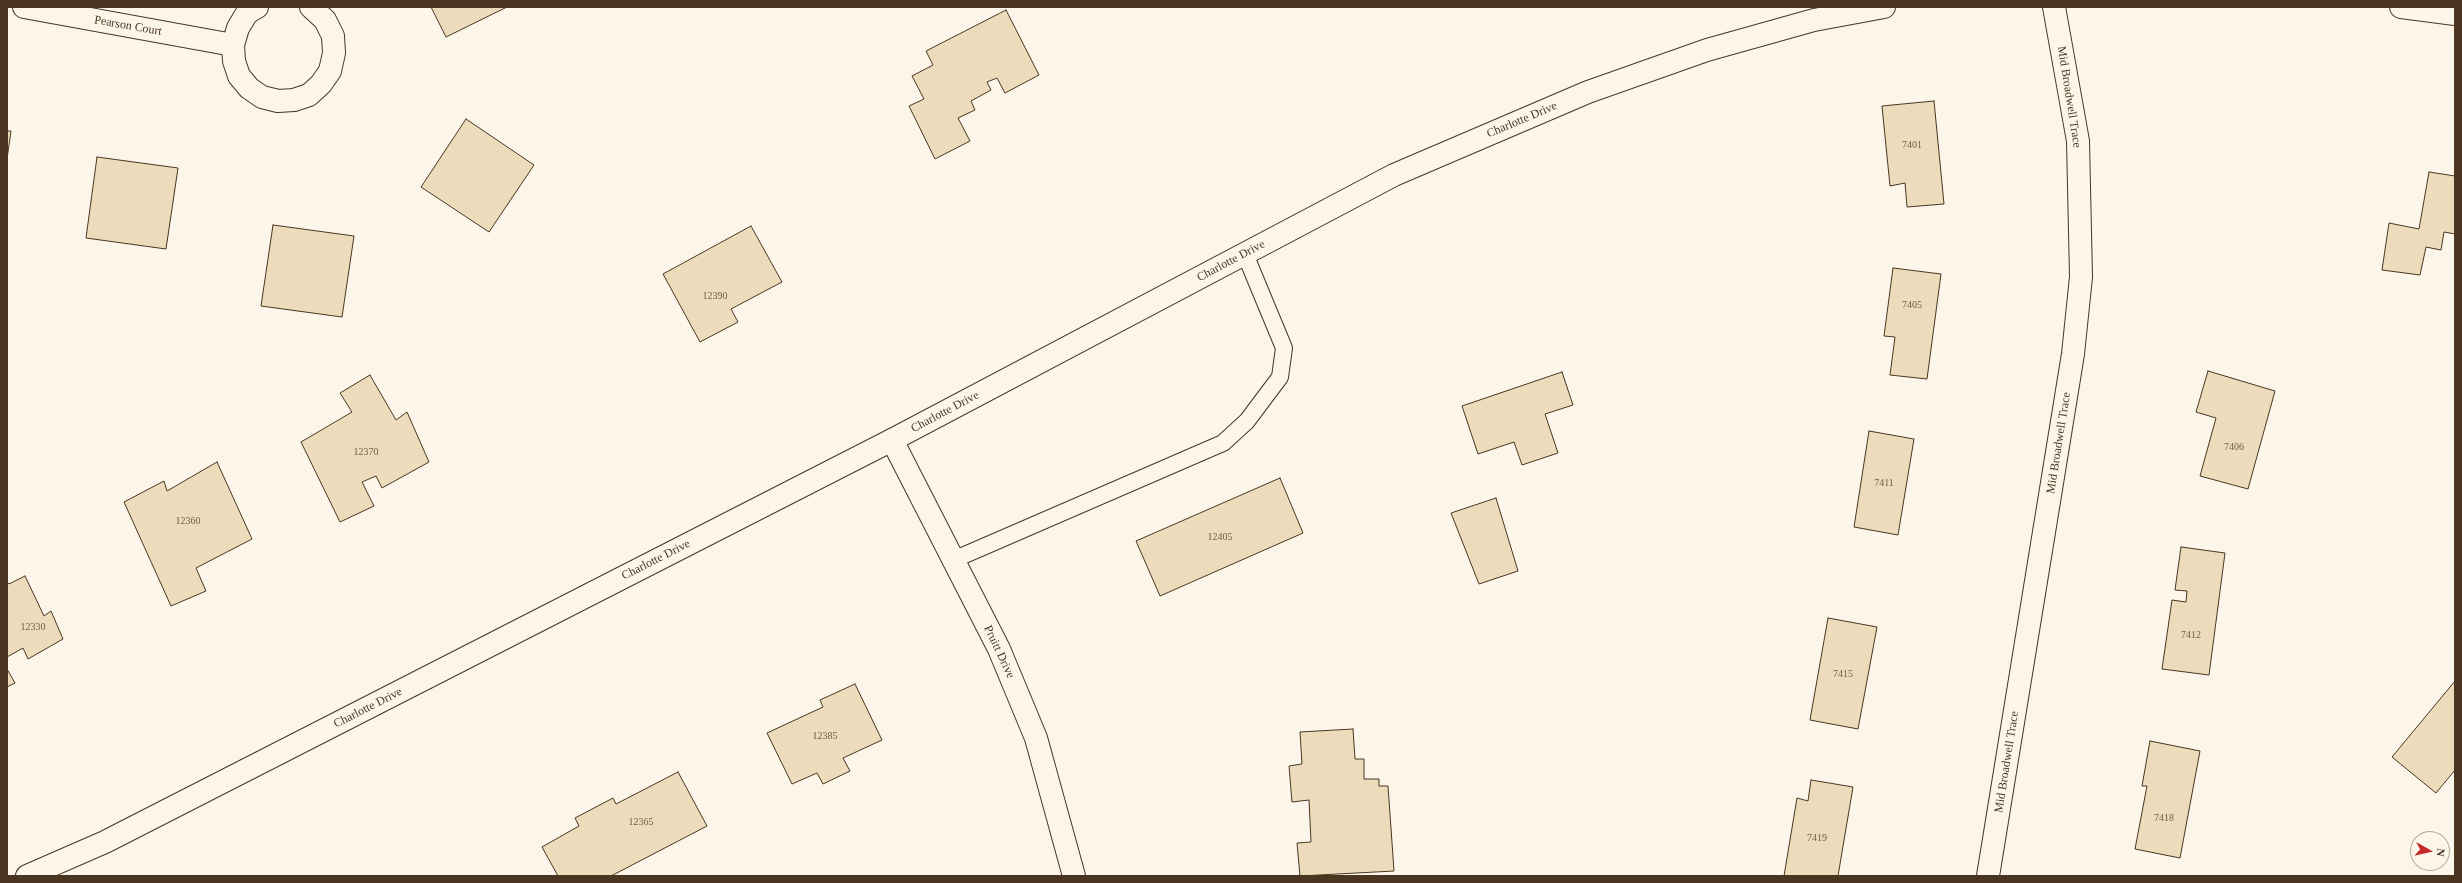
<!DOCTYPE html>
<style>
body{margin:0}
#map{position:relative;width:2462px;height:883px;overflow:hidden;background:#fbf6e9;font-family:"Times New Roman",serif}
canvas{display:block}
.frame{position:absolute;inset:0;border:8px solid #4a3520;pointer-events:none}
.north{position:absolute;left:2410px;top:831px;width:40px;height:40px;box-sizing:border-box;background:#fbf6e9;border:1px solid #b4a999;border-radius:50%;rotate:98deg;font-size:11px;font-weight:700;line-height:16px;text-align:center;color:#4a3520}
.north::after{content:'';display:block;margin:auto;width:14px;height:18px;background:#c62828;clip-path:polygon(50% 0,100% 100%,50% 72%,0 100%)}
</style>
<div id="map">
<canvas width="2462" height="883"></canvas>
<div class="frame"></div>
<div class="north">N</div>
</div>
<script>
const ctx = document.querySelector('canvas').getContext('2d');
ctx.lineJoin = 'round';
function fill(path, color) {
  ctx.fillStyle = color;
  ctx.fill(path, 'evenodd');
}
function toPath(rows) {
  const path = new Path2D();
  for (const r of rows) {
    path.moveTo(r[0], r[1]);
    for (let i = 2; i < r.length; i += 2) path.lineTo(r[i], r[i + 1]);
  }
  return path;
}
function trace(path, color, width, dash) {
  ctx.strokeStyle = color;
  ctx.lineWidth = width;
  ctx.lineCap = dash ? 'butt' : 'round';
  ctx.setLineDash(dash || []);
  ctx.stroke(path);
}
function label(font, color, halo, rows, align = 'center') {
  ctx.font = font + ' "Times New Roman",serif';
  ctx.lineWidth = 3;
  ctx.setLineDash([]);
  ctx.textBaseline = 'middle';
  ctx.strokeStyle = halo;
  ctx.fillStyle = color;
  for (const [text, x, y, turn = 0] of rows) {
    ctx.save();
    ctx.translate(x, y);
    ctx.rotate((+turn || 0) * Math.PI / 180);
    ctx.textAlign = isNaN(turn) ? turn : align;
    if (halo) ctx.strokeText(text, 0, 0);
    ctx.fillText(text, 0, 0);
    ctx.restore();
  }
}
const building = toPath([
 [431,7,507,7,446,37,431,7],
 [1006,10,1039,75,1005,93,997,78,987,82,991,90,971,101,975,110,958,118,970,141,935,159,909,106,924,99,912,76,933,65,926,51,1006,10],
 [1934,101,1944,204,1907,207,1905,183,1890,186,1882,106,1934,101],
 [466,119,534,165,489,232,421,187,466,119],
 [7,131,11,131,7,159,7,131],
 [97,157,178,168,166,249,86,238,97,157],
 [2429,172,2455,176,2455,234,2444,232,2441,250,2426,247,2420,275,2382,270,2389,223,2419,229,2429,172],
 [273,225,354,236,342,317,261,306,273,225],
 [751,226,782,282,731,309,738,322,700,342,663,274,751,226],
 [1893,268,1941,274,1927,379,1890,375,1895,337,1884,336,1893,268],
 [2208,371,2275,391,2248,489,2200,476,2216,418,2196,412,2208,371],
 [1562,372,1573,405,1545,414,1558,453,1522,465,1514,442,1478,454,1462,406,1562,372],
 [370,375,396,420,407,412,429,462,382,488,376,476,362,482,374,506,340,522,301,442,352,412,340,393,370,375],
 [1869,431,1914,439,1898,535,1854,527,1869,431],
 [217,462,252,539,196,568,206,591,171,606,124,502,164,481,167,491,217,462],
 [1280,478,1303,533,1160,596,1136,541,1280,478],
 [1496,498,1518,571,1479,584,1451,513,1496,498],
 [2181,547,2225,553,2209,675,2162,669,2172,600,2186,602,2187,591,2175,590,2181,547],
 [25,576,44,616,51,611,63,639,28,659,23,648,7,657,7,582,9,584,25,576],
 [1828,618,1877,627,1858,729,1810,720,1828,618],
 [7,669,15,683,7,687,7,669],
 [2455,681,2455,770,2436,793,2392,757,2455,681],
 [855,684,882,740,843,758,850,771,823,784,817,773,792,784,767,733,823,707,820,700,855,684],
 [1353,729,1355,759,1364,759,1364,779,1379,779,1379,786,1388,786,1394,871,1300,876,1297,843,1311,842,1309,800,1292,802,1289,766,1302,764,1300,732,1353,729],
 [2150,741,2200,751,2180,858,2135,849,2147,786,2142,786,2150,741],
 [678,772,707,826,611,876,558,876,542,847,579,826,575,818,613,798,616,804,678,772],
 [1811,780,1853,787,1838,876,1784,876,1797,798,1808,801,1811,780]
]);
fill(building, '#ecdcbc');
trace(building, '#4a3520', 1);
const service = toPath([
 [953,560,1223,443,1247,421,1280,377,1284,348,1245,254]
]);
const minor = toPath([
 [24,7,233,45],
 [257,7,247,13,238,28,233,45,234,61,239,76,249,88,262,97,278,101,294,100,309,95,321,84,330,71,334,53,333,36,325,20,311,7],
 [892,440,999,649,1036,738,1074,876],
 [1988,876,2073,354,2081,277,2078,141,2054,7]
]);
const tertiary = toPath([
 [2401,7,2455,14],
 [27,876,105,842,892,440,1394,175,1588,92,1707,50,1814,20,1884,7]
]);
trace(service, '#4a3520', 18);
trace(minor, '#4a3520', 24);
trace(tertiary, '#4a3520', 24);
trace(service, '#fbf6e9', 16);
trace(minor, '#fbf6e9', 22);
trace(tertiary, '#fbf6e9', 22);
label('10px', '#725f47', null, [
 ["7401",1912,145],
 ["12390",715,296],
 ["7405",1912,305],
 ["7406",2234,447],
 ["12370",366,452],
 ["7411",1884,483],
 ["12360",188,521],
 ["12405",1220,537],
 ["12330",33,627],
 ["7412",2191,635],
 ["7415",1843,674],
 ["12385",825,736],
 ["7418",2164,818],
 ["12365",641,822],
 ["7419",1817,838]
]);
label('12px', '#4a3520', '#fbf6e9', [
 ["Pearson Court",128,26,10],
 ["Mid Broadwell Trace",2069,97,81],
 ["Charlotte Drive",1522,120,-23],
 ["Charlotte Drive",1231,261,-28],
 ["Charlotte Drive",945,412,-28],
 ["Mid Broadwell Trace",2059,443,-81],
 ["Charlotte Drive",656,560,-27],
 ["Pruitt Drive",999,652,65],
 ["Charlotte Drive",368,708,-27],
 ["Mid Broadwell Trace",2007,762,-81]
]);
</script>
